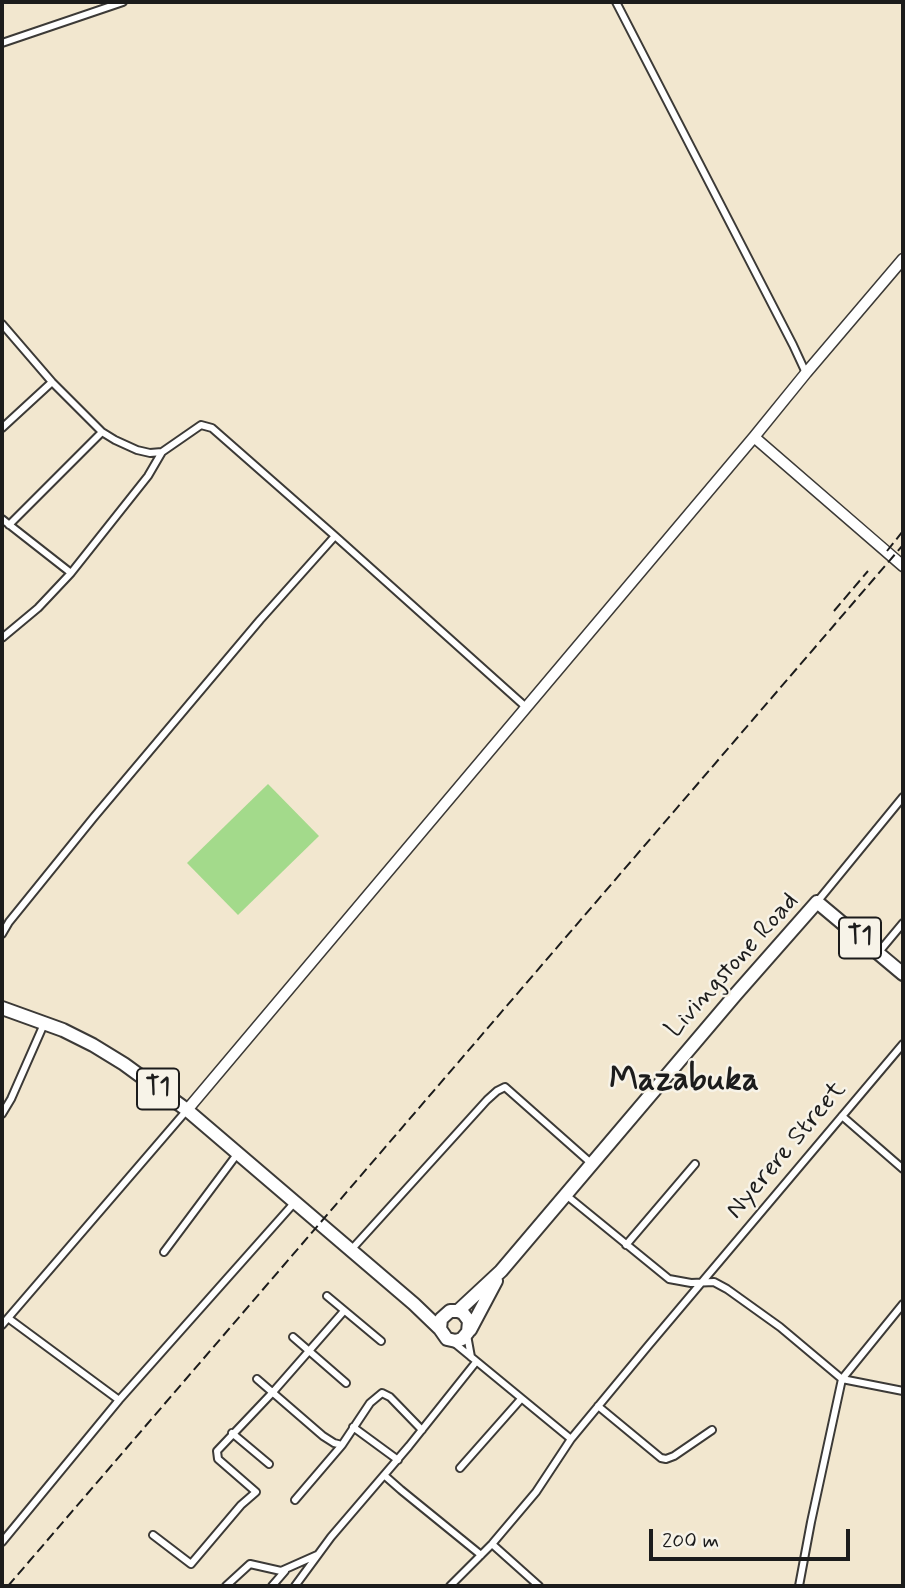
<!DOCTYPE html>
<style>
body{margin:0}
#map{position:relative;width:905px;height:1588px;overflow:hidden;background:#f2e7cf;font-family:Mynerve,sans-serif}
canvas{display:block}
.frame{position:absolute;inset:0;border:4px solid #1c1c1c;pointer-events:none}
.scale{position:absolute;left:649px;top:1529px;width:201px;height:32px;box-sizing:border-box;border:4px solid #1c1c1c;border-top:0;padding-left:9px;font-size:21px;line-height:24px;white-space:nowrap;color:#1c1c1c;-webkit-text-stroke:5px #f7f3e8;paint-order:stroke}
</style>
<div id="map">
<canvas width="905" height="1588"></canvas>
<div class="frame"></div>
<div class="scale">200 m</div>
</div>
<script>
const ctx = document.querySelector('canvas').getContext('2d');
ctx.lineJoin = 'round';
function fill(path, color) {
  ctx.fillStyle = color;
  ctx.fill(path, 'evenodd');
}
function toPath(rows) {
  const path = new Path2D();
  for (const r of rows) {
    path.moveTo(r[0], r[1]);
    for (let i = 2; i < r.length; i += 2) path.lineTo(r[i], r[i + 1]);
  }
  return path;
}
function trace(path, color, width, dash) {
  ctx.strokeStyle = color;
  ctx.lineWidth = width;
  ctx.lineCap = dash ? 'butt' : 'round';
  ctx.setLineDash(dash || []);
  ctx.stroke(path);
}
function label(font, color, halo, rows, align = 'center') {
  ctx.font = font + ' Mynerve,sans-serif';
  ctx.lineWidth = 5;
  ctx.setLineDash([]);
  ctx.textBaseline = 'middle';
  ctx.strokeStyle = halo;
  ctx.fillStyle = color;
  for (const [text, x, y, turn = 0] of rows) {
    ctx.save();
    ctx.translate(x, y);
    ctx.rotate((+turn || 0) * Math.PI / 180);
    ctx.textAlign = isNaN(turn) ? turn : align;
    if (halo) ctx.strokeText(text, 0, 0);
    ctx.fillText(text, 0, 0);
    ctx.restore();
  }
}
fill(toPath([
 [268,784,319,836,238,915,187,863]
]), '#a3da8b');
const street = toPath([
 [616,2,793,345,806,373],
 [2,43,123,2],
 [2,324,52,382,102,432,115,440,137,450,150,453,162,452,201,425,212,428,335,536,527,708],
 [2,428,52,382],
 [2,519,71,573],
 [9,525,102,432],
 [2,638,38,608,71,573,148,476,162,452],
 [817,902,903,797],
 [2,934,9,922,94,817,260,620,335,536],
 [878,953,903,923],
 [2,1114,11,1099,44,1024],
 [842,1116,903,1169],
 [566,1195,669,1279,691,1283,714,1282,727,1289,780,1327,842,1379,811,1522,799,1586],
 [626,1245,695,1164],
 [351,1250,487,1100,497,1091,505,1087,592,1164],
 [164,1252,238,1153],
 [327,1296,381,1341],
 [903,1304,842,1379,903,1391],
 [8,1318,119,1400],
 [2,1325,187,1110],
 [467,1335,471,1357],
 [293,1337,346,1383],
 [453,1342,571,1439],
 [257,1379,323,1436,334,1443,342,1445,370,1403,382,1393,390,1397,422,1430],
 [598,1406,661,1458,666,1459,674,1456,712,1430],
 [353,1427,398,1460],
 [232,1433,269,1464],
 [460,1468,521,1399],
 [384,1475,401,1490,481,1555],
 [295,1500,342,1445],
 [153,1535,191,1564,241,1505,256,1492,218,1459,217,1451,273,1392,344,1311],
 [2,1542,119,1400,295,1202],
 [492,1544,539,1586],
 [226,1586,250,1564,281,1571,317,1555],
 [272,1586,285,1571],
 [295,1586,331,1537,409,1446,476,1362],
 [450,1586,492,1544,536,1492,571,1439,648,1346,903,1044]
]);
const secondary = toPath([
 [754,437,903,566],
 [187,1110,754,437,806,373,903,259]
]);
const highway = toPath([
 [2,1008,63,1030,93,1045,124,1064,187,1110,414,1304,440,1329,447,1339,456,1341,462,1339,468,1332,469,1321,463,1313,458,1311,450,1311,441,1319,440,1329],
 [458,1311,501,1271,736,994,817,902,903,974],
 [470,1330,496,1281]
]);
trace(street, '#3c3a37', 10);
trace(secondary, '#3c3a37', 13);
trace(highway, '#3c3a37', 16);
trace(street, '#fff', 6);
trace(secondary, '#fff', 10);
trace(highway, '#fff', 12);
trace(toPath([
 [887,551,903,531],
 [834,611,868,571],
 [8,1586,903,545]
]), '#1c1c1c', 2, [10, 5]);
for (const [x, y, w] of [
 [860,938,42],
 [158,1089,42]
]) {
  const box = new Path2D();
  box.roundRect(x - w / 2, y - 20.5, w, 41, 5);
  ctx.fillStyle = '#f7f3e8';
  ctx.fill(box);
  trace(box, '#1c1c1c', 2);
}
label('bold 24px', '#1c1c1c', null, [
 ["T1",860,938],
 ["T1",158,1089]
]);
label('26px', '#1c1c1c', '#f7f3e8', [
 ["Livingstone Road",733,966,-48],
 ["Nyerere Street",787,1151,-50]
]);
label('bold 33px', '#1c1c1c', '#f7f3e8', [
 ["Mazabuka",684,1082]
]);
</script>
